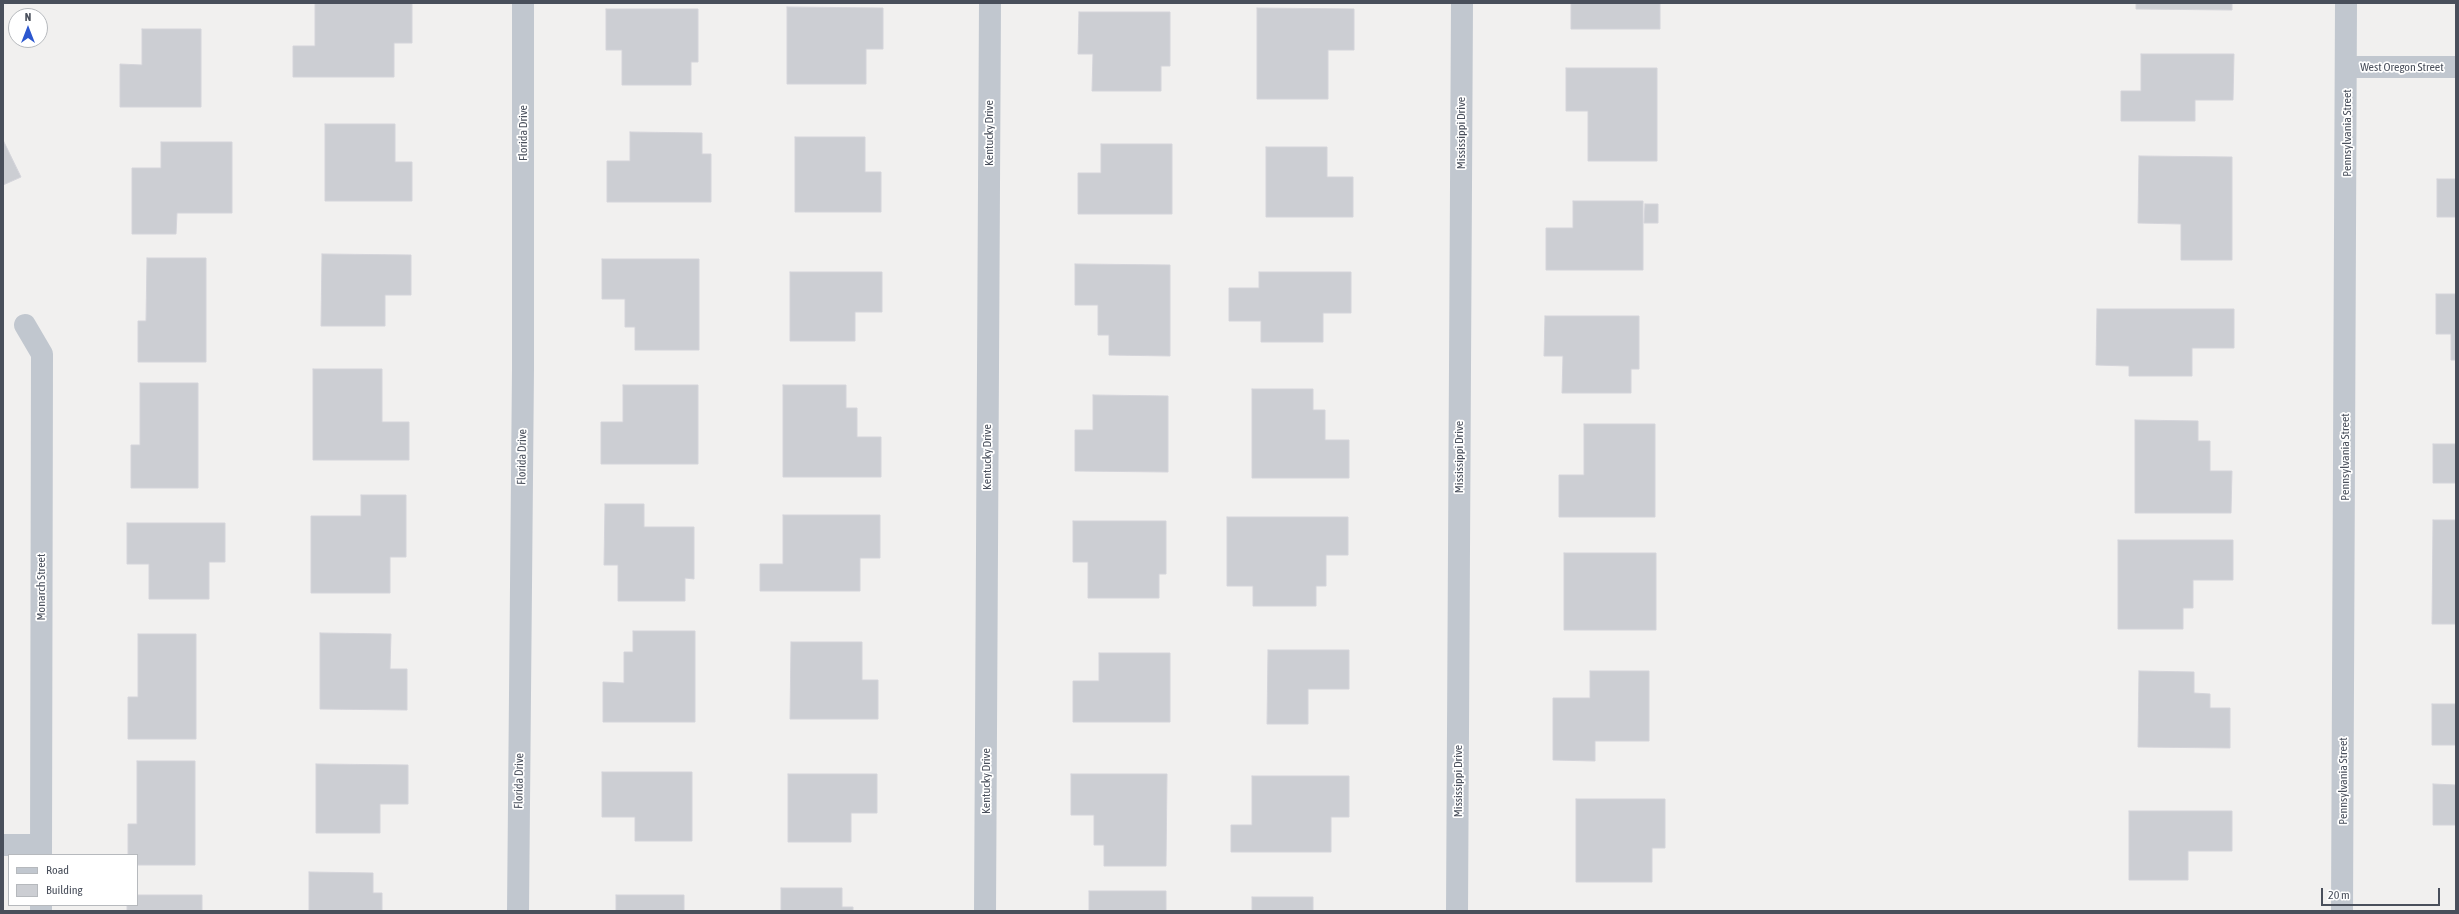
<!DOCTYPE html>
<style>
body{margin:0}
#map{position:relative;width:2459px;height:914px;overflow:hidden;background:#f1f0ef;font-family:"Asap Condensed",sans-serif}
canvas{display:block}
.frame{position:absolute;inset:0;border:4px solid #494f5b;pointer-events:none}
.legend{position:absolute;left:8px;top:854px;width:130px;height:52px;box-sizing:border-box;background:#fff;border:1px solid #b6b9bd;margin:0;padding:5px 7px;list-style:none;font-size:12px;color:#494f5b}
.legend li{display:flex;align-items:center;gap:8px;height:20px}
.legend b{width:20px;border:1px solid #b6b9bd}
.north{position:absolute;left:8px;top:8px;width:40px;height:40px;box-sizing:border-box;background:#fff;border:1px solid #b6b9bd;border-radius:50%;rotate:0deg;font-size:11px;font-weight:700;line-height:16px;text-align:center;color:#494f5b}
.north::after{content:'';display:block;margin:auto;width:14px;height:18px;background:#2c57cf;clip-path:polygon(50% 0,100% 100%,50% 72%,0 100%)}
.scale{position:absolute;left:2321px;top:888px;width:119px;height:18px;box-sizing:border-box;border:2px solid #494f5b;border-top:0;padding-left:5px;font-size:12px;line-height:14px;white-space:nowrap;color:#494f5b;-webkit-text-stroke:3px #fff;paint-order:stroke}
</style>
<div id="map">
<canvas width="2459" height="914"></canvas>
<div class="frame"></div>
<ul class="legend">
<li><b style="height:5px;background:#c1c7cf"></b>Road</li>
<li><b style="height:11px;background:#ccced3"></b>Building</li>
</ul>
<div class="north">N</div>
<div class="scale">20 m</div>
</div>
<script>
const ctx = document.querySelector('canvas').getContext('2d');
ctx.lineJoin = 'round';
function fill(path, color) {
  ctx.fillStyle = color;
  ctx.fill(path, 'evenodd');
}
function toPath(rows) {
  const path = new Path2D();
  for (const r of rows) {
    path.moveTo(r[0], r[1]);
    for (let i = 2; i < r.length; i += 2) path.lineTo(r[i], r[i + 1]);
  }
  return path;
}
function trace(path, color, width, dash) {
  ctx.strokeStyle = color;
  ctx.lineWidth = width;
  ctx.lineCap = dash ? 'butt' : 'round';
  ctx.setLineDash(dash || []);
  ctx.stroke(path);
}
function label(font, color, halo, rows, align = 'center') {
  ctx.font = font + ' "Asap Condensed",sans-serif';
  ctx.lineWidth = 3.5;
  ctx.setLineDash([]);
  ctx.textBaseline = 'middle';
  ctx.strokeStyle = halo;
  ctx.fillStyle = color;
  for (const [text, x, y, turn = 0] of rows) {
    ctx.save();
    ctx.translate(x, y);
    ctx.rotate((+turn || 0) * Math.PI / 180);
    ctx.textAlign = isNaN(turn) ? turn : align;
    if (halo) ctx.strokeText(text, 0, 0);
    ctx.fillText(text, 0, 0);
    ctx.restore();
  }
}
const building = toPath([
 [315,3,412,3,412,43,394,43,394,77,293,77,293,46,315,46,315,3],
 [1571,3,1660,3,1660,29,1571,29,1571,3],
 [2136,3,2232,3,2232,10,2136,9,2136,3],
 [787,7,883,8,883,49,866,49,866,84,787,84,787,7],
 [1257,8,1354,9,1354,50,1328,50,1328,99,1257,99,1257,8],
 [606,9,698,9,698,62,691,62,691,85,622,85,622,50,606,50,606,9],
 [1079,12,1170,12,1170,66,1161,66,1161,91,1092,91,1093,54,1078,54,1079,12],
 [142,29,201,29,201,107,120,107,120,64,142,65,142,29],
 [2141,54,2234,54,2233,100,2195,100,2195,121,2121,121,2121,91,2141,91,2141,54],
 [1566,68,1657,68,1657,161,1588,161,1588,111,1566,111,1566,68],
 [325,124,395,124,395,162,412,162,412,201,325,201,325,124],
 [630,132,702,133,702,154,711,154,711,202,607,202,607,161,630,161,630,132],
 [795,137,865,137,865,172,881,172,881,212,795,212,795,137],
 [3,140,21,177,3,185,3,140],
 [161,142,232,142,232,213,177,213,176,234,132,234,132,168,161,168,161,142],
 [1101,144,1172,144,1172,214,1078,214,1078,173,1101,173,1101,144],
 [1266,147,1327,147,1327,177,1353,177,1353,217,1266,217,1266,147],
 [2139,156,2232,157,2232,260,2181,260,2181,224,2138,223,2139,156],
 [2437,179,2456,179,2456,217,2437,217,2437,179],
 [1573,201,1643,201,1643,270,1546,270,1546,228,1573,228,1573,201],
 [1645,204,1658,204,1658,223,1644,223,1645,204],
 [322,254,411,255,411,295,385,295,385,326,321,326,322,254],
 [147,258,206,258,206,362,138,362,138,321,146,321,147,258],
 [602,259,699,259,699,350,635,350,635,327,625,327,625,299,602,299,602,259],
 [1075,264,1170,265,1170,356,1109,355,1109,335,1098,335,1098,305,1075,305,1075,264],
 [790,272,882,272,882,312,855,312,855,341,790,341,790,272],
 [1259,272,1351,272,1351,313,1323,313,1323,342,1261,342,1261,321,1229,321,1229,288,1259,288,1259,272],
 [2436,294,2456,294,2456,360,2451,360,2451,334,2436,334,2436,294],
 [2097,309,2234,309,2234,348,2192,348,2192,376,2129,376,2129,366,2096,365,2097,309],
 [1545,316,1639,316,1639,369,1631,369,1631,393,1562,393,1563,356,1544,356,1545,316],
 [313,369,382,369,382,422,409,422,409,460,313,460,313,369],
 [140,383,198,383,198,488,131,488,131,445,140,445,140,383],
 [623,385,698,385,698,464,601,464,601,422,623,422,623,385],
 [783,385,846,385,846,408,857,408,857,437,881,437,881,477,783,477,783,385],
 [1252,389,1313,389,1313,410,1325,410,1325,440,1349,440,1349,478,1252,478,1252,389],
 [1093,395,1168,396,1168,472,1075,471,1075,430,1093,430,1093,395],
 [2135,420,2198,421,2198,441,2210,441,2210,471,2232,471,2231,513,2135,513,2135,420],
 [1584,424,1655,424,1655,517,1559,517,1559,475,1584,475,1584,424],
 [2433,444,2456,444,2456,483,2433,483,2433,444],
 [361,495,406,495,406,557,390,557,390,593,311,593,311,516,361,516,361,495],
 [605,504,644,504,644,527,694,527,694,579,685,578,685,601,618,601,618,565,604,565,605,504],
 [783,515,880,515,880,558,860,558,860,591,760,591,760,564,783,564,783,515],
 [1227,517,1348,517,1348,555,1326,555,1326,586,1316,586,1316,606,1253,606,1253,586,1227,586,1227,517],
 [2433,520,2456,520,2456,624,2432,624,2433,520],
 [1073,521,1166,521,1166,574,1159,574,1159,598,1088,598,1088,562,1073,562,1073,521],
 [127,523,225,523,225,562,209,562,209,599,149,599,149,564,127,564,127,523],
 [2118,540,2233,540,2233,580,2193,580,2193,608,2183,608,2183,629,2118,629,2118,540],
 [1564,553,1656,553,1656,630,1564,630,1564,553],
 [633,631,695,631,695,722,603,722,603,682,624,683,624,652,633,652,633,631],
 [320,633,391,634,390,669,407,669,407,710,320,709,320,633],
 [138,634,196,634,196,739,128,739,128,697,138,697,138,634],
 [791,642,862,642,862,680,878,680,878,719,790,719,791,642],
 [1268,650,1349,650,1349,689,1308,689,1308,724,1267,724,1268,650],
 [1099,653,1170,653,1170,722,1073,722,1073,681,1099,681,1099,653],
 [1590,671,1649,671,1649,741,1595,741,1595,761,1553,760,1553,698,1590,698,1590,671],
 [2139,671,2194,672,2194,693,2210,694,2210,708,2230,708,2230,748,2138,747,2139,671],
 [2432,704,2456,704,2456,745,2432,745,2432,704],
 [137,761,195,761,195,865,137,865,137,855,128,855,128,824,137,824,137,761],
 [316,764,408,765,408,804,380,804,380,833,316,833,316,764],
 [602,772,692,772,692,841,635,841,635,817,602,817,602,772],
 [788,774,877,774,877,813,851,813,851,842,788,842,788,774],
 [1071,774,1167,774,1166,866,1104,866,1104,845,1094,845,1094,815,1071,815,1071,774],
 [1252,776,1349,776,1349,817,1331,817,1331,852,1231,852,1231,825,1252,825,1252,776],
 [2433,784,2456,785,2456,825,2433,825,2433,784],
 [1576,799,1665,799,1665,848,1652,848,1652,882,1576,882,1576,799],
 [2129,811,2232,811,2232,851,2188,851,2188,880,2129,880,2129,811],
 [309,872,373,873,373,893,382,893,382,911,309,911,309,872],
 [781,888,842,888,842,907,853,907,853,911,781,911,781,888],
 [1089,891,1166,891,1166,911,1089,911,1089,891],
 [137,895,202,895,202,911,127,911,127,905,137,905,137,895],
 [616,895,684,895,684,911,616,911,616,895],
 [1252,897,1313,897,1313,911,1252,911,1252,897]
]);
fill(building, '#ccced3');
trace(building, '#d4d4da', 1);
trace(toPath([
 [2347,67,2456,67],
 [25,325,42,354,41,855],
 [3,845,41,845],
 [41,905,41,911],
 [518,911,523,369,523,3],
 [985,911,990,3],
 [1457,911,1462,3],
 [2342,911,2346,3]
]), '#c1c7cf', 22);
label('12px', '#494f5b', '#fff', [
 ["West Oregon Street",2402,67],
 ["Florida Drive",523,133,-90],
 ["Kentucky Drive",989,133,-90],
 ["Mississippi Drive",1461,133,-90],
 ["Pennsylvania Street",2347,133,-90],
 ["Florida Drive",522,457,-89],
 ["Kentucky Drive",987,457,-90],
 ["Mississippi Drive",1459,457,-90],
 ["Pennsylvania Street",2345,457,-90],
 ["Monarch Street",41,587,-90],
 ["Florida Drive",519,781,-89],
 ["Kentucky Drive",986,781,-90],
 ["Mississippi Drive",1458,781,-90],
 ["Pennsylvania Street",2343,781,-90]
]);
</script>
